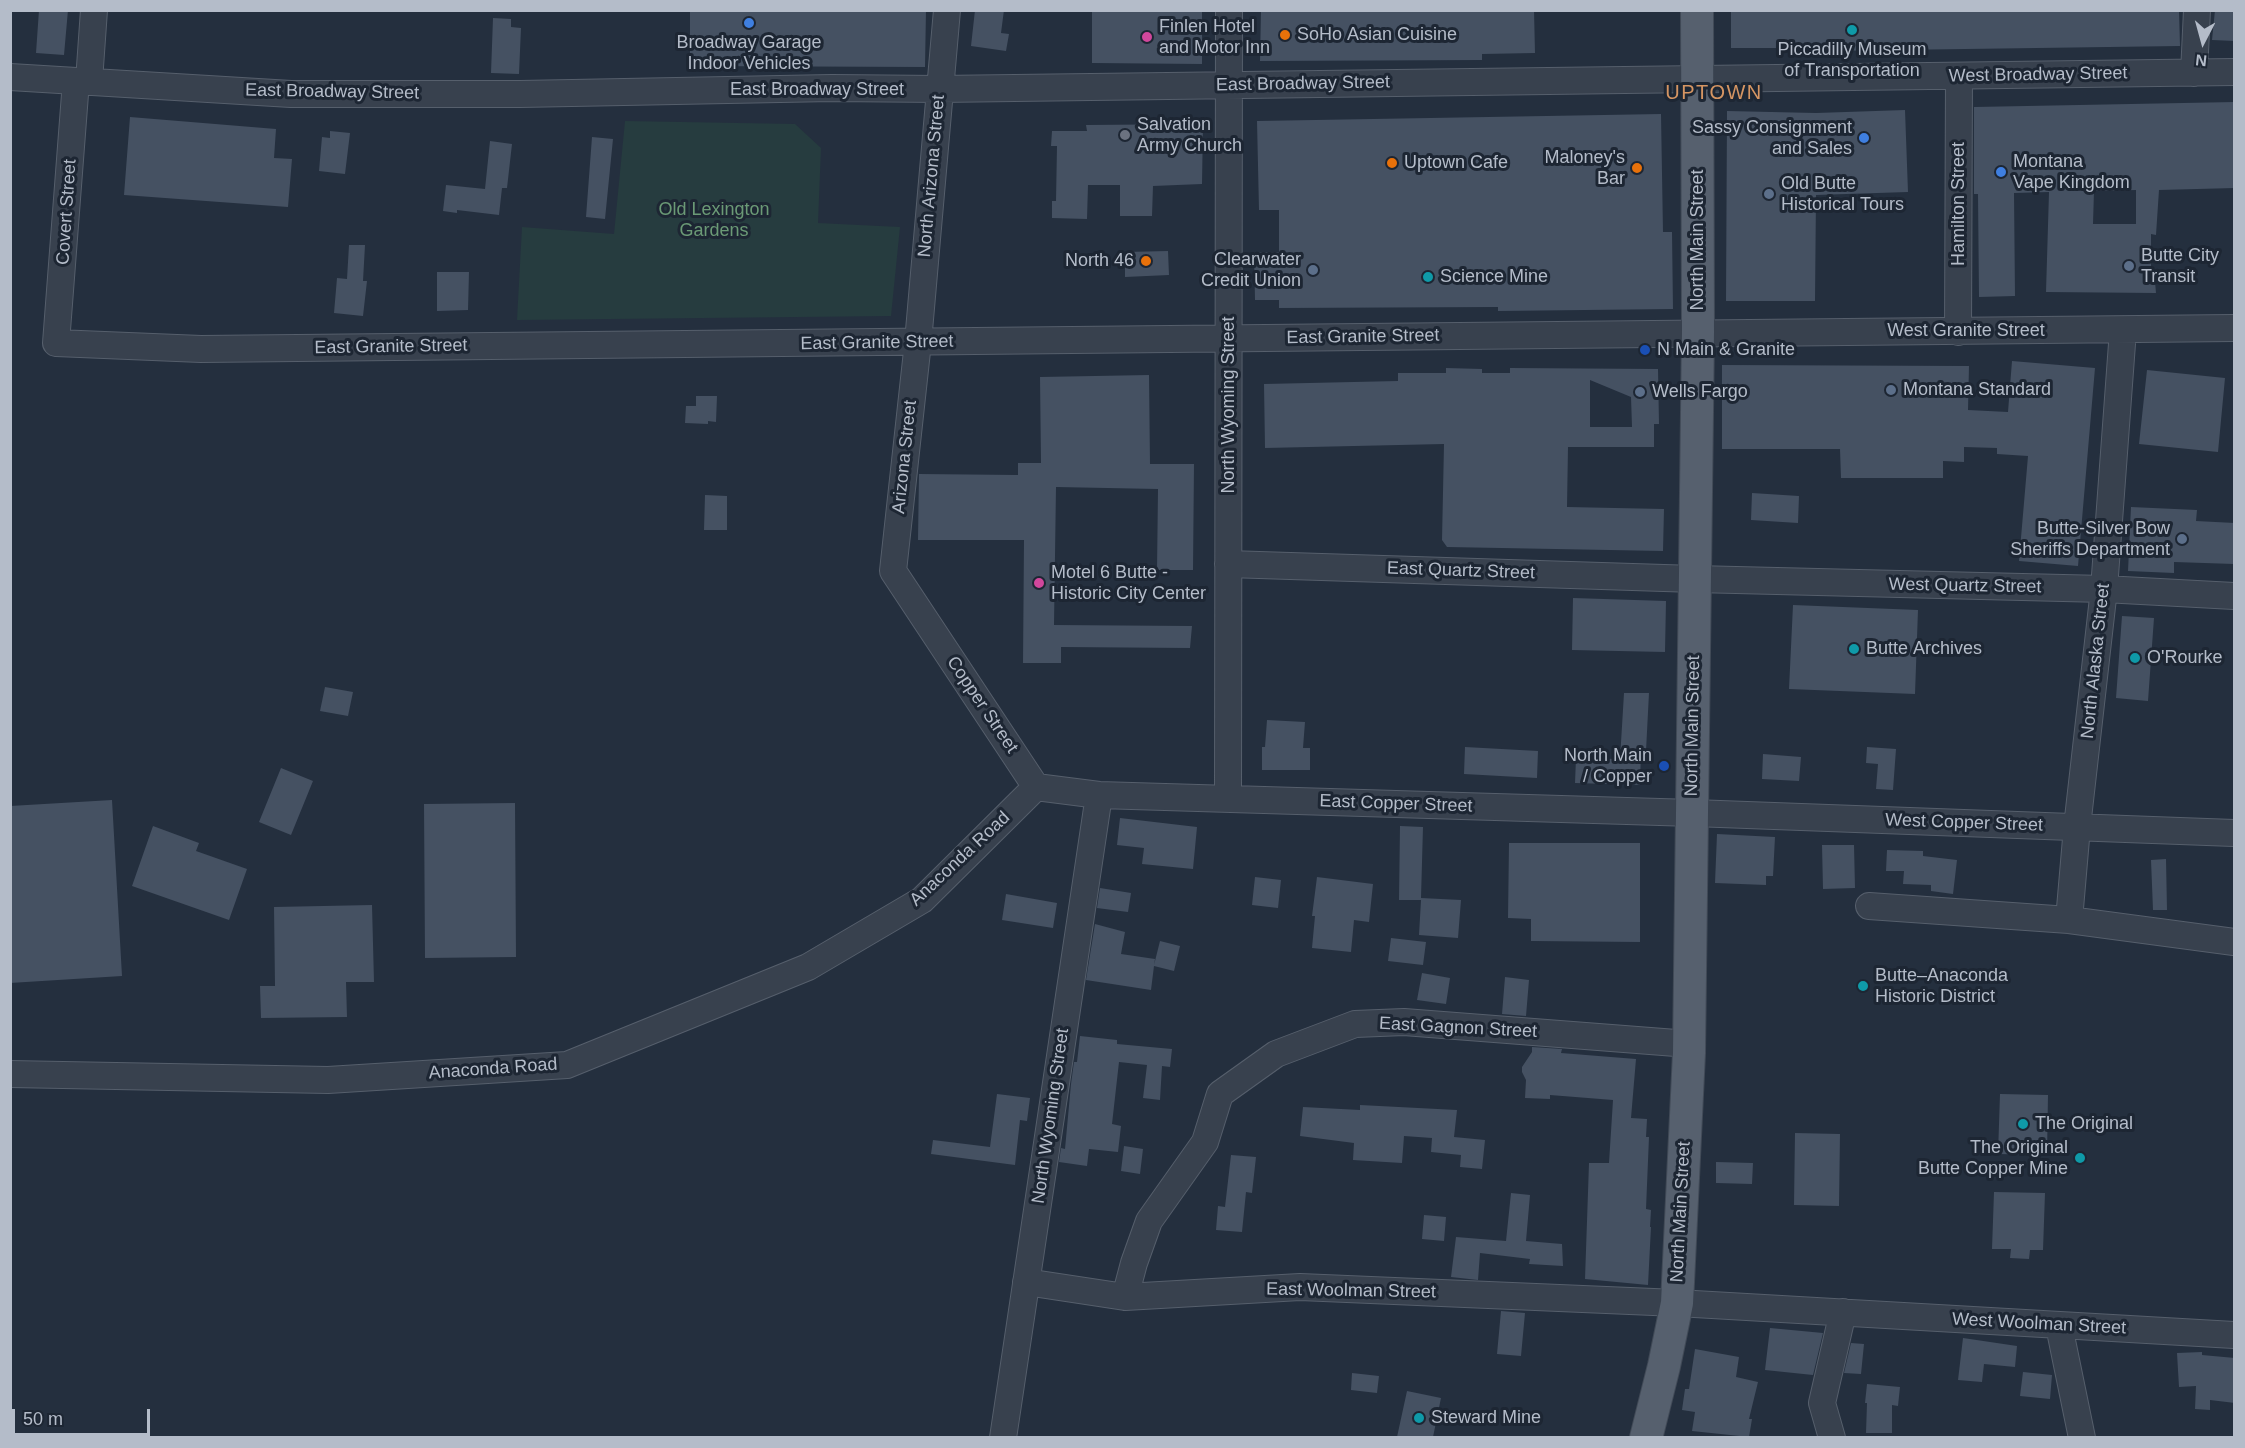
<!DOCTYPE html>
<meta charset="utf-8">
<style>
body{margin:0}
#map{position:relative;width:2245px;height:1448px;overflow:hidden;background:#242f3e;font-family:Arial,sans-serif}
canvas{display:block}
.frame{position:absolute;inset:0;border:12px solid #b4bcc9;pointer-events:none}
.north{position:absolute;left:2173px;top:12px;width:60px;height:60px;-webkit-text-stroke:4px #1d2633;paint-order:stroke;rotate:186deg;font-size:16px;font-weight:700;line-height:24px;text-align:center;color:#b4bcc9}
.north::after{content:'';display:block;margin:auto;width:21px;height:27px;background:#b4bcc9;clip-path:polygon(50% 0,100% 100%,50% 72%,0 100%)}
.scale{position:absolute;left:12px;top:1409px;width:138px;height:27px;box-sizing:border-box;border:3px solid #b4bcc9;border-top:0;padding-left:8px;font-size:18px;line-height:21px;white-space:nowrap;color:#b4bcc9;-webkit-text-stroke:4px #1d2633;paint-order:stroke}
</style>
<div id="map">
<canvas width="2245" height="1448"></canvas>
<div class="frame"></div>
<div class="north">N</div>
<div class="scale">50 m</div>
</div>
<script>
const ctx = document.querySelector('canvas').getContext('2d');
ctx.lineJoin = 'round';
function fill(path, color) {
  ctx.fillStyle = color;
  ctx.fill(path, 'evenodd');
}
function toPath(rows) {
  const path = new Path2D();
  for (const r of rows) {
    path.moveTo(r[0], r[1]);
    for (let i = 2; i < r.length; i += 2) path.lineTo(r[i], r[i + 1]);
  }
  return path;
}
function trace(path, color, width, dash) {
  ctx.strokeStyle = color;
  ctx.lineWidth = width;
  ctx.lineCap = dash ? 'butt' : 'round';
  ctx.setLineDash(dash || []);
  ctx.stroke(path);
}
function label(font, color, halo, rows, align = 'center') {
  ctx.font = font + ' Arial,sans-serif';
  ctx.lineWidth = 6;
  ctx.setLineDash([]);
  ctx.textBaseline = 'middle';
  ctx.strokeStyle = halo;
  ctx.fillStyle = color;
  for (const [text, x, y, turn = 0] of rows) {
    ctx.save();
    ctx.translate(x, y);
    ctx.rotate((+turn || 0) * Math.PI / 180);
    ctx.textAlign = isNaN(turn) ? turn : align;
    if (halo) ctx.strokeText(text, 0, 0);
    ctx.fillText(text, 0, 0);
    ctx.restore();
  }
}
fill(toPath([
 [625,121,795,124,821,148,818,223,900,227,891,316,517,320,522,227,614,234]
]), '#263c3f');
fill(toPath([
 [39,10,68,10,64,55,36,53],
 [690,10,926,10,925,67,690,66],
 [975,10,1004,10,1001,33,1009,34,1006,51,971,46],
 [1092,10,1202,10,1202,64,1092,63],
 [1261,10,1534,10,1535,53,1482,54,1482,60,1260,61],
 [1731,10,2179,10,2180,46,1823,51,1823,48,1731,48],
 [2215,10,2235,10,2235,41,2212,40],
 [493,18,511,19,511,27,521,28,519,74,491,73],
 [2235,102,2235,188,2159,190,2156,235,2151,234,2151,269,2154,270,2156,293,2046,292,2049,192,2014,193,2015,296,1979,297,1978,194,1974,194,1974,107],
 [2136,190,2136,224,2093,224,2094,191],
 [1905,110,1908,192,1816,195,1815,301,1726,301,1727,111,1816,113],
 [1661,114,1663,232,1672,232,1673,309,1498,311,1498,307,1279,308,1279,300,1255,300,1254,252,1279,252,1279,210,1259,210,1257,121],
 [130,117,276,129,274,158,292,159,288,207,124,195],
 [1203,124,1202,184,1153,186,1152,216,1120,216,1120,185,1088,185,1087,219,1052,218,1052,201,1056,201,1057,146,1051,146,1052,131,1087,131,1086,125],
 [330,131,350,133,345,174,319,171,322,137,330,138],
 [592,137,613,139,605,219,586,217],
 [490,141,512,144,507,188,502,188,499,215,457,210,457,213,443,211,446,185,485,189],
 [349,245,365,245,363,281,367,281,363,316,334,313,337,278,347,279],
 [1168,251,1169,275,1125,277,1125,252],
 [437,272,469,272,468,310,437,311],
 [2012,361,2095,368,2078,566,2019,561,2028,456,1997,454,1997,448,1964,447,1964,462,1943,461,1943,478,1841,478,1840,449,1722,449,1722,365,1969,366,1968,410,2008,412],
 [1446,368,1482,369,1482,373,1510,373,1510,368,1658,369,1659,424,1654,424,1654,447,1568,447,1567,507,1664,509,1663,551,1447,547,1442,540,1444,444,1265,448,1264,384,1398,381,1398,373,1446,373],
 [1590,380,1631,397,1632,427,1590,427],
 [2147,370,2225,378,2218,452,2139,444],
 [1149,375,1150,464,1194,464,1193,570,1157,570,1158,489,1056,487,1054,625,1192,626,1190,648,1061,647,1061,663,1023,663,1024,540,918,540,919,474,1018,475,1018,463,1041,463,1040,377],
 [696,396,717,396,716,422,708,421,708,424,685,423,686,406,696,406],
 [1752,493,1799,496,1798,523,1751,520],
 [705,495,727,496,727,530,704,530],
 [2131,507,2197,510,2196,521,2235,523,2234,564,2174,562,2174,573,2128,571],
 [1573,598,1666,601,1665,652,1572,650],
 [1793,605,1918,610,1915,694,1789,689],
 [2122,616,2154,618,2148,701,2116,698],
 [325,687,353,692,348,716,320,711],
 [1624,693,1649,693,1646,751,1641,751,1640,785,1575,783,1576,758,1620,759],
 [1267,720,1305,722,1303,748,1310,748,1310,770,1262,770,1262,747,1265,747],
 [1465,747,1538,751,1537,778,1464,774],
 [1867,747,1896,749,1893,790,1876,789,1878,764,1866,763],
 [1763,754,1801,757,1799,781,1762,779],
 [281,768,313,781,291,835,259,822],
 [112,800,122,976,10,983,10,806],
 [515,803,516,957,425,958,424,804],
 [1120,818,1197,827,1193,869,1142,864,1144,848,1117,845],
 [153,826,199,843,196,851,247,869,229,920,132,886],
 [1400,826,1423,827,1421,898,1461,900,1458,938,1419,935,1421,900,1399,900],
 [1717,834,1775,837,1773,876,1766,876,1766,885,1715,883],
 [1509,843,1640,843,1640,942,1531,941,1531,919,1508,918],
 [1822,845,1854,845,1855,888,1823,889],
 [1887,850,1923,851,1923,856,1957,860,1953,894,1931,891,1931,885,1903,884,1904,871,1886,871],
 [2166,859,2167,910,2153,910,2151,860],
 [1255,877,1281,880,1278,908,1252,905],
 [1317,877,1373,884,1369,922,1354,920,1351,952,1312,948,1315,916,1312,916],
 [1100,888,1131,893,1128,912,1097,908],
 [1006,894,1057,903,1053,928,1002,920],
 [372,905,374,982,346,982,347,1017,261,1018,260,986,275,986,274,907],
 [1095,924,1125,932,1121,954,1155,959,1154,965,1160,941,1180,946,1174,971,1154,966,1151,990,1086,980],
 [1391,938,1426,942,1423,965,1388,961],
 [1422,973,1450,978,1446,1004,1417,1000],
 [1505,977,1529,980,1526,1016,1502,1014],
 [1080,1036,1117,1040,1117,1044,1172,1049,1170,1067,1162,1066,1160,1100,1143,1098,1147,1065,1119,1062,1112,1124,1121,1126,1118,1152,1089,1149,1087,1166,1059,1162,1061,1148,1065,1149,1071,1084,1074,1062,1077,1062],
 [1532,1047,1562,1049,1561,1053,1636,1059,1631,1118,1647,1119,1646,1137,1649,1137,1646,1209,1651,1210,1650,1227,1651,1227,1648,1285,1585,1279,1589,1163,1609,1163,1613,1100,1550,1095,1550,1099,1525,1098,1526,1080,1522,1072,1522,1067,1532,1052],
 [997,1094,1030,1098,1027,1121,1020,1120,1015,1165,931,1154,933,1140,990,1147],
 [2000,1094,2048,1095,2047,1155,1998,1154],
 [1360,1105,1457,1110,1454,1137,1485,1140,1482,1169,1460,1167,1461,1155,1431,1152,1432,1138,1404,1136,1402,1163,1353,1160,1354,1143,1300,1136,1303,1107,1360,1110],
 [1795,1133,1840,1134,1839,1206,1794,1205],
 [1124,1146,1143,1149,1140,1174,1121,1171],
 [1231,1155,1256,1157,1252,1193,1246,1192,1242,1232,1216,1230,1218,1206,1225,1207],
 [1716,1162,1753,1163,1752,1184,1716,1183],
 [1994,1192,2045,1193,2043,1250,2030,1250,2029,1259,2010,1258,2011,1249,1992,1249],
 [1511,1193,1530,1195,1526,1241,1562,1244,1563,1266,1529,1264,1530,1259,1480,1253,1478,1280,1451,1277,1456,1237,1506,1241],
 [1424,1215,1446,1217,1444,1241,1422,1239],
 [1501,1311,1525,1313,1521,1356,1497,1354],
 [1770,1328,1823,1333,1813,1375,1765,1370],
 [1963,1338,2017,1346,2015,1367,1984,1364,1982,1382,1958,1380],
 [1851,1343,1864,1344,1861,1374,1844,1373],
 [1695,1349,1739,1357,1736,1377,1758,1382,1749,1419,1752,1419,1749,1437,1692,1431,1695,1412,1682,1410,1685,1389,1689,1389],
 [2202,1352,2202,1355,2235,1358,2235,1403,2210,1400,2210,1410,2195,1409,2196,1386,2179,1387,2177,1353],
 [2023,1372,2052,1375,2050,1399,2020,1396],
 [1352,1373,1379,1376,1377,1393,1351,1390],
 [1867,1384,1900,1387,1898,1406,1892,1405,1892,1433,1866,1433,1867,1403,1865,1403],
 [1407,1391,1441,1398,1433,1437,1397,1437]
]), '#455162');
const minor = toPath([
 [947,10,918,342,893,571,1036,787,1099,795,1693,813,2234,833],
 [2194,73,2197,10],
 [10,77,291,94,520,94,832,88,939,89,2234,72],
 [76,81,56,343,201,349,2234,328],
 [89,81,94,10],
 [1958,332,1959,76],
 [1228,564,1695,579,2104,589,2234,596],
 [1228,799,1229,10],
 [1869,906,2069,920,2234,942],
 [2069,920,2077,827,2104,589,2123,330],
 [10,1074,328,1080,567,1065,808,967,922,900,1036,787],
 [1026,1282,1125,1297,1300,1287,1677,1303,2234,1335],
 [1125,1297,1134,1263,1149,1221,1205,1142,1220,1094,1276,1054,1355,1024,1404,1022,1689,1044],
 [2059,1326,2082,1438],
 [1003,1438,1099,795],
 [1832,1438,1822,1403,1843,1312]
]);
const major = toPath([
 [1646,1438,1664,1366,1677,1303,1689,1053,1698,332,1697,10]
]);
trace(minor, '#565f6c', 28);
trace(major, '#414a57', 34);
trace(minor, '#38414e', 26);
trace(major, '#56606e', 32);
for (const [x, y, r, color] of [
 [749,23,6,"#3f7fe0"],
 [1852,30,6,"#0f9aa8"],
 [1285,35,6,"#e8710a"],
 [1147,37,6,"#d1479c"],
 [1125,135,6,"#6b7280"],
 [1864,138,6,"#3f7fe0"],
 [1392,163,6,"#e8710a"],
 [1637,168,6,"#e8710a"],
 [2001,172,6,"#3f7fe0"],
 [1769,194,6,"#5c6f8a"],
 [1146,261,6,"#e8710a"],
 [2129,266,6,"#5c6f8a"],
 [1313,270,6,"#5c6f8a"],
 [1428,277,6,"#0f9aa8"],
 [1645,350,6,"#1a4fb4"],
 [1891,390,6,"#5c6f8a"],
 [1640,392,6,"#5c6f8a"],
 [2182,539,6,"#5c6f8a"],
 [1039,583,6,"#d1479c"],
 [1854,649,6,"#0f9aa8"],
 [2135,658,6,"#0f9aa8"],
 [1664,766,6,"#1a4fb4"],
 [1863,986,6,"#0f9aa8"],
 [2023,1124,6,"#0f9aa8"],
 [2080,1158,6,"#0f9aa8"],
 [1419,1418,6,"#0f9aa8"]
]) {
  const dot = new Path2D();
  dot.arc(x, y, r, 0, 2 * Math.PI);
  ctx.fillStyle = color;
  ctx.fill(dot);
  trace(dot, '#1d2633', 2);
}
label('18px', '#b4bcc9', '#1d2633', [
 ["Finlen Hotel",1159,27],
 ["and Motor Inn",1159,48],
 ["SoHo Asian Cuisine",1297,35],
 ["Broadway Garage",749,43,"center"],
 ["Indoor Vehicles",749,64,"center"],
 ["Piccadilly Museum",1852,50,"center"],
 ["of Transportation",1852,71,"center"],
 ["Salvation",1137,125],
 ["Army Church",1137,146],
 ["Sassy Consignment",1852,128,"right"],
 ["and Sales",1852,149,"right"],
 ["Maloney's",1625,158,"right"],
 ["Bar",1625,179,"right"],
 ["Montana",2013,162],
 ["Vape Kingdom",2013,183],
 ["Uptown Cafe",1404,163],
 ["Old Butte",1781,184],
 ["Historical Tours",1781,205],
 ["Butte City",2141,256],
 ["Transit",2141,277],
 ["Clearwater",1301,260,"right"],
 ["Credit Union",1301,281,"right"],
 ["North 46",1134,261,"right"],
 ["Science Mine",1440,277],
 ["N Main & Granite",1657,350],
 ["Montana Standard",1903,390],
 ["Wells Fargo",1652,392],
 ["Butte-Silver Bow",2170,529,"right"],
 ["Sheriffs Department",2170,550,"right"],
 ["Motel 6 Butte -",1051,573],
 ["Historic City Center",1051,594],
 ["Butte Archives",1866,649],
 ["O'Rourke",2147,658],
 ["North Main",1652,756,"right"],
 ["/ Copper",1652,777,"right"],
 ["Butte–Anaconda",1875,976],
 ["Historic District",1875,997],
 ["The Original",2035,1124],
 ["The Original",2068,1148,"right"],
 ["Butte Copper Mine",2068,1169,"right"],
 ["Steward Mine",1431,1418]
], 'left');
label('18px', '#b4bcc9', '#1d2633', [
 ["West Broadway Street",2038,75,-1],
 ["East Broadway Street",1303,84,-1],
 ["East Broadway Street",817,90],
 ["East Broadway Street",332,92,1],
 ["North Arizona Street",932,176,-85],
 ["Hamilton Street",1959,204,-90],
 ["Covert Street",67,212,-86],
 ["North Main Street",1698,240,-90],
 ["West Granite Street",1966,331],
 ["East Granite Street",1363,337,-1],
 ["East Granite Street",877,343,-1],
 ["East Granite Street",391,347,-1],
 ["North Wyoming Street",1229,405,-90],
 ["Arizona Street",905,457,-84],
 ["East Quartz Street",1461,571,2],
 ["West Quartz Street",1965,586,1],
 ["North Alaska Street",2096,661,-84],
 ["Copper Street",982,705,56],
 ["North Main Street",1693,726,-89],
 ["East Copper Street",1396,804,2],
 ["West Copper Street",1964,823,2],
 ["Anaconda Road",960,859,-43],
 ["East Gagnon Street",1458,1028,3],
 ["Anaconda Road",493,1069,-4],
 ["North Wyoming Street",1051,1116,-82],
 ["North Main Street",1681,1212,-87],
 ["East Woolman Street",1351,1291,1],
 ["West Woolman Street",2039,1324,3]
]);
label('18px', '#6b9a76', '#1d2633', [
 ["Old Lexington",714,210],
 ["Gardens",714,231]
]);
ctx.letterSpacing = '1.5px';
label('20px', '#d59563', '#1d2633', [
 ["UPTOWN",1714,93]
]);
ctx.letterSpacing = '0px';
</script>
